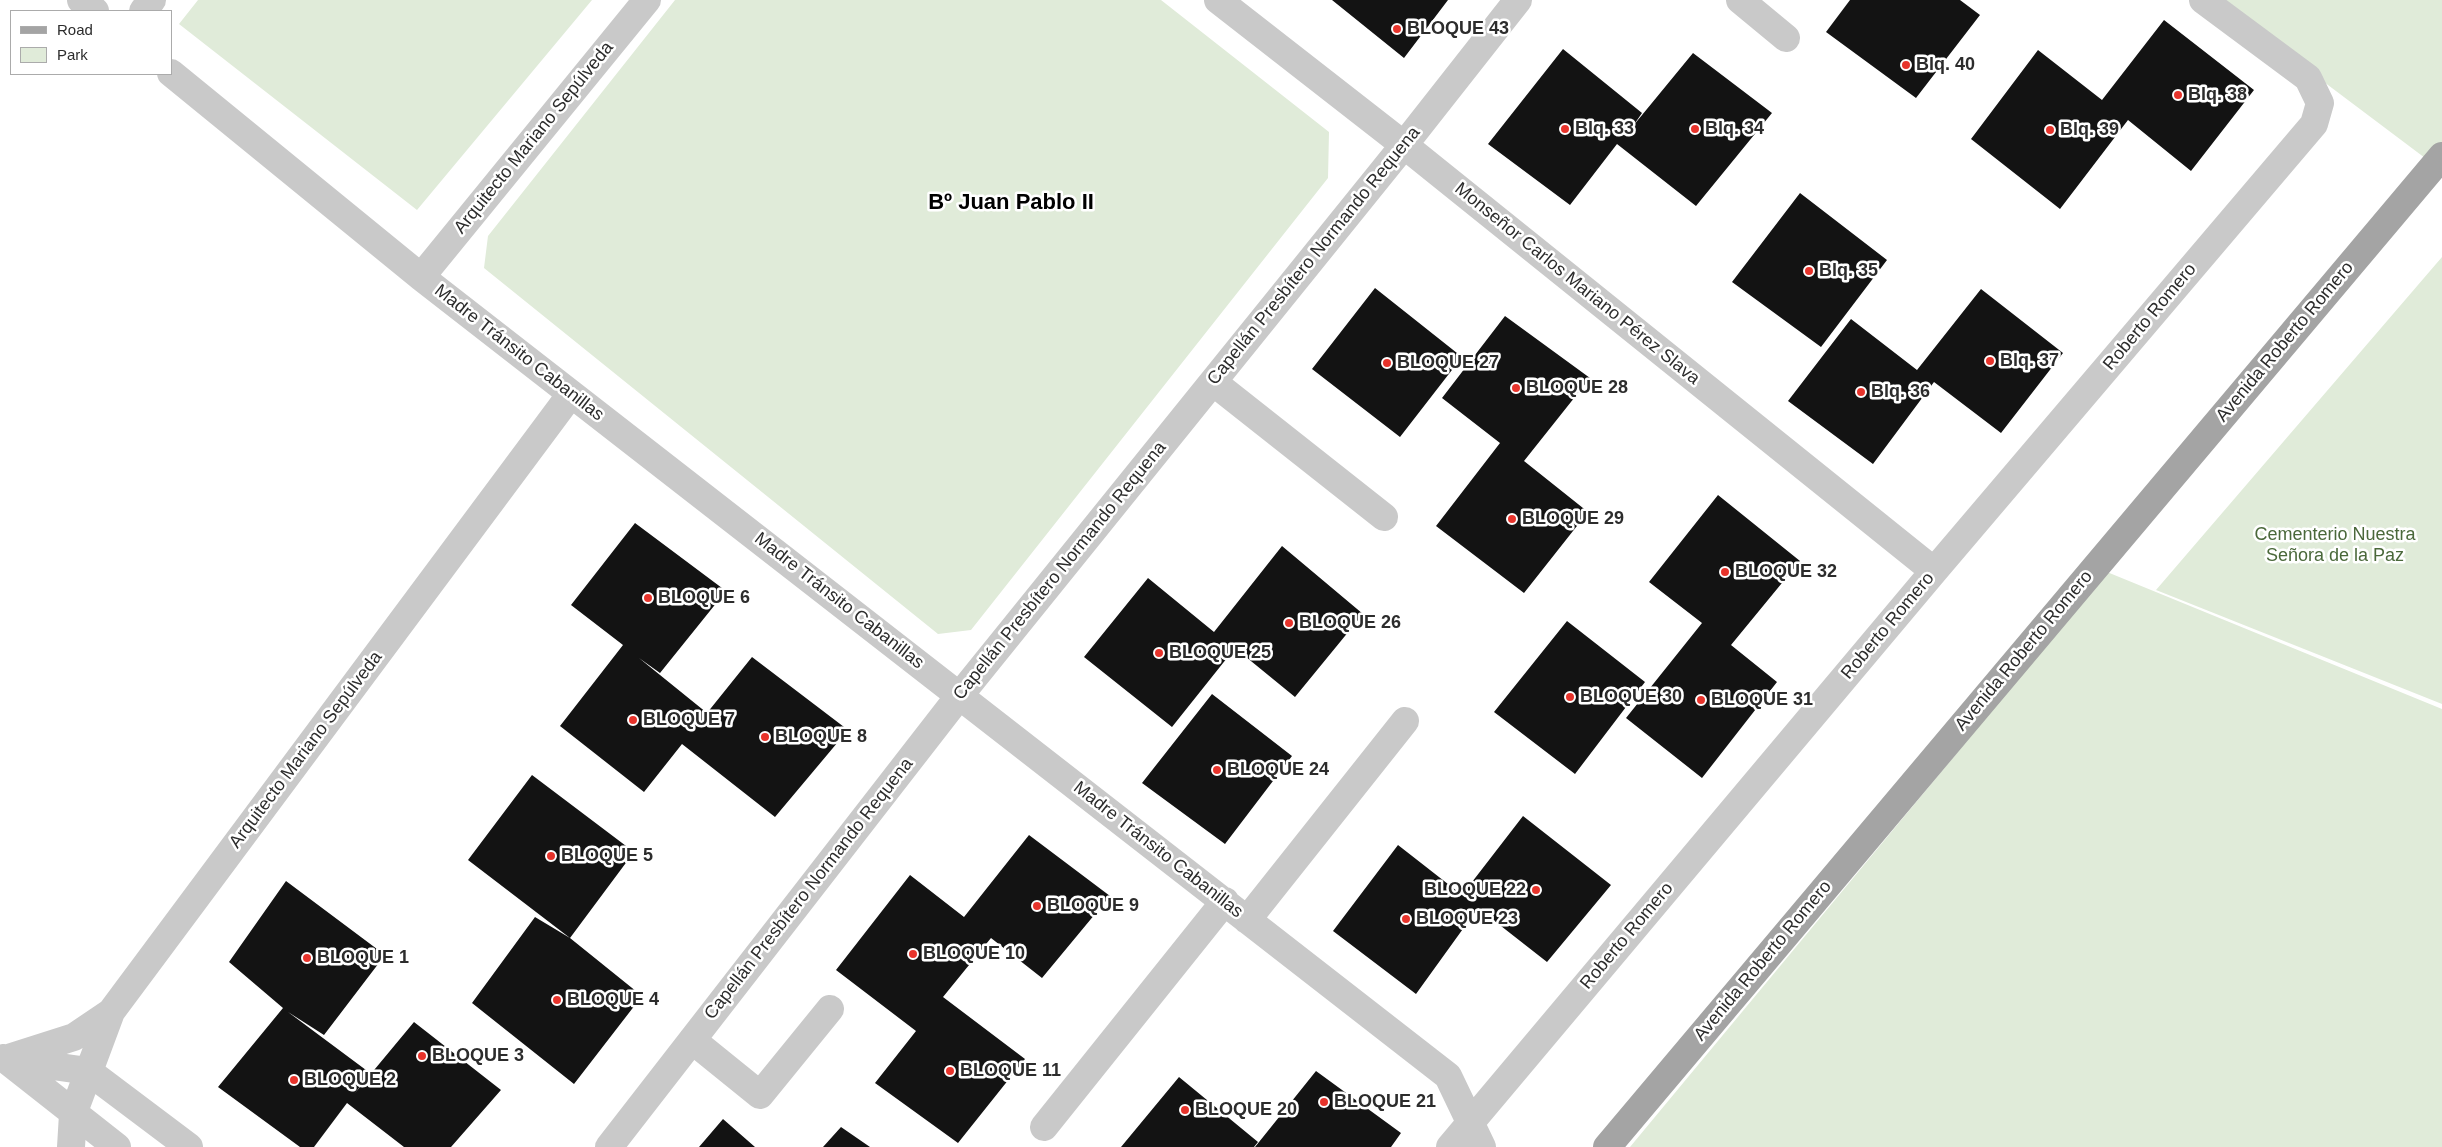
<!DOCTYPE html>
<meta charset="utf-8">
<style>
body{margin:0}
#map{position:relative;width:2442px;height:1147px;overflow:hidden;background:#fff;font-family:Helvetica,sans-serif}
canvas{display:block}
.legend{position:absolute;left:10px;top:10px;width:162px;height:65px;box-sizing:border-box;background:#fff;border:1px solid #ababab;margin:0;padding:6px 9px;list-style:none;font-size:15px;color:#2c2c2c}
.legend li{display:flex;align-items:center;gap:10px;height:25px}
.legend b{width:25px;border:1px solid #ababab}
</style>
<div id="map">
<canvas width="2442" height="1147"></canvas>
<ul class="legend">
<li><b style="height:6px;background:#a4a4a4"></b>Road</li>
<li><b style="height:14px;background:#e0ebd9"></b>Park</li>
</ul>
</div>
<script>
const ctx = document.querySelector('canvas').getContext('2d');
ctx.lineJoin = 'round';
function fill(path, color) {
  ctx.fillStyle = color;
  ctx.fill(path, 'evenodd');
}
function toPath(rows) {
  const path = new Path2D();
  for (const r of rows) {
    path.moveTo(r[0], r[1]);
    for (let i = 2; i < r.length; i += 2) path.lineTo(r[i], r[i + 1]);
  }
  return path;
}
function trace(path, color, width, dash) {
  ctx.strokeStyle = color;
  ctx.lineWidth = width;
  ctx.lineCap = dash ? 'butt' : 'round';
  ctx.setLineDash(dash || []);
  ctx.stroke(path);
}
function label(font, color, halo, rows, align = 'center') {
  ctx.font = font + ' Helvetica,sans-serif';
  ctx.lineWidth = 5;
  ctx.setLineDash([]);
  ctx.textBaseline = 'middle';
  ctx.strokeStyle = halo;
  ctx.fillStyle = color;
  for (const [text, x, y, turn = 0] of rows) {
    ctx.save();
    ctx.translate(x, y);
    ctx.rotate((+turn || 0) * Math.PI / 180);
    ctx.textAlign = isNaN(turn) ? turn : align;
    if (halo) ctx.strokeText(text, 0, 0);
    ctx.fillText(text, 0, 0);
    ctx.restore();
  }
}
fill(toPath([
 [198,0,592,0,417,210,179,24],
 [675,0,1161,0,1329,132,1328,178,971,630,938,634,484,268,488,236],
 [2215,0,2442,0,2442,145,2429,161],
 [2442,257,2442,704,2156,590],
 [2107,572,2442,709,2442,1147,1630,1147]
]), '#e0ebd9');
fill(toPath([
 [1332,0,1448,0,1404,58],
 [1850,0,1960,0,1980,15,1916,98,1826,32],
 [2164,20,2254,90,2191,171,2128,120,2060,209,1971,139,2038,50,2102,100],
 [1563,49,1642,113,1633,126,1693,53,1772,113,1696,206,1617,144,1570,205,1488,144],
 [1800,193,1887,260,1821,347,1732,282],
 [1375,288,1462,357,1400,437,1312,369],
 [1981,289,2063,353,2001,433,1934,382,1873,464,1788,401,1851,319,1917,370],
 [1505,316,1590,378,1524,461,1588,512,1524,593,1436,526,1500,443,1442,398],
 [1718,495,1800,561,1731,645,1777,682,1702,778,1626,718,1702,623,1649,582],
 [635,523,726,591,660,673,639,658,707,713,752,657,848,730,775,817,682,744,644,792,560,726,623,645,571,605],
 [1282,546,1363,614,1295,697,1235,648,1172,727,1084,657,1148,578,1214,632],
 [1567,621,1645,682,1575,774,1494,712],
 [1212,694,1292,756,1225,844,1142,783],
 [532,775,634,852,570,938,468,860],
 [1523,816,1611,885,1547,962,1478,908,1416,994,1333,931,1398,845,1462,895],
 [1029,835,1110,896,1042,978,991,938,943,997,1025,1059,958,1143,875,1083,916,1031,836,970,910,875,964,917],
 [286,881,385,955,324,1035,288,1012,370,1073,355,1093,414,1022,501,1090,451,1147,404,1147,347,1103,314,1147,300,1147,218,1087,283,1008,229,962],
 [535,917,570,938,642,996,574,1084,472,1003],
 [1316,1071,1401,1133,1391,1147,1255,1147],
 [1179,1077,1258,1142,1254,1147,1121,1147],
 [723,1119,755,1147,699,1147],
 [841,1127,870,1147,823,1147]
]), '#131313');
trace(toPath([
 [81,0,95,11],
 [1218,0,1404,145,1934,571],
 [1740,0,1786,38],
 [143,11,152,0],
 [171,73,421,277,1448,1076,1482,1147],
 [421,277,647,0],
 [1213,382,1384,517],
 [1247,920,1405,721],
 [692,1040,760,1095,830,1009],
 [4,1058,117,1147],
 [5,1059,74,1037,111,1012,571,394],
 [17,1061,88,1071,189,1147],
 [1044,1127,1225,901],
 [71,1147,73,1114,111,1012],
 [609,1147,960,695,1404,145,1518,0],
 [1450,1147,1934,571,2314,124,2320,103,2308,78,2203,0]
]), '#c9c9c9', 28);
trace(toPath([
 [1607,1147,2442,156]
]), '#a4a4a4', 28);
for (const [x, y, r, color] of [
 [1397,29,5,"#e7332b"],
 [1906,65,5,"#e7332b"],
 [2178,95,5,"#e7332b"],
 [1565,129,5,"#e7332b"],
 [1695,129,5,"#e7332b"],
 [2050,130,5,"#e7332b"],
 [1809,271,5,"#e7332b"],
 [1990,361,5,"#e7332b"],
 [1387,363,5,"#e7332b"],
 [1516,388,5,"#e7332b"],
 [1861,392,5,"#e7332b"],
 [1512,519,5,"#e7332b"],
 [1725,572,5,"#e7332b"],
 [648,598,5,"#e7332b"],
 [1289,623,5,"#e7332b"],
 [1159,653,5,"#e7332b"],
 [1570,697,5,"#e7332b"],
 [1701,700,5,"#e7332b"],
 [633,720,5,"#e7332b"],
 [765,737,5,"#e7332b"],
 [1217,770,5,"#e7332b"],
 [551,856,5,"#e7332b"],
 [1536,890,5,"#e7332b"],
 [1037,906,5,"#e7332b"],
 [1406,919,5,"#e7332b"],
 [913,954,5,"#e7332b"],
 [307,958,5,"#e7332b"],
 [557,1000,5,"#e7332b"],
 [422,1056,5,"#e7332b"],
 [950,1071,5,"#e7332b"],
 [294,1080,5,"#e7332b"],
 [1324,1102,5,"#e7332b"],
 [1185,1110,5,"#e7332b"]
]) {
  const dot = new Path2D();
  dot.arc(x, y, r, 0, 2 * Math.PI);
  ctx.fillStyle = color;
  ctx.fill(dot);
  trace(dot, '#fff', 2);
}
label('bold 18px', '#2c2c2c', '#fff', [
 ["BLOQUE 43",1407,29],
 ["Blq. 40",1916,65],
 ["Blq. 38",2188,95],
 ["Blq. 33",1575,129],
 ["Blq. 34",1705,129],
 ["Blq. 39",2060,130],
 ["Blq. 35",1819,271],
 ["Blq. 37",2000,361],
 ["BLOQUE 27",1397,363],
 ["BLOQUE 28",1526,388],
 ["Blq. 36",1871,392],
 ["BLOQUE 29",1522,519],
 ["BLOQUE 32",1735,572],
 ["BLOQUE 6",658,598],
 ["BLOQUE 26",1299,623],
 ["BLOQUE 25",1169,653],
 ["BLOQUE 30",1580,697],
 ["BLOQUE 31",1711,700],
 ["BLOQUE 7",643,720],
 ["BLOQUE 8",775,737],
 ["BLOQUE 24",1227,770],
 ["BLOQUE 5",561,856],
 ["BLOQUE 22",1526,890,"right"],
 ["BLOQUE 9",1047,906],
 ["BLOQUE 23",1416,919],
 ["BLOQUE 10",923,954],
 ["BLOQUE 1",317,958],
 ["BLOQUE 4",567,1000],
 ["BLOQUE 3",432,1056],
 ["BLOQUE 11",960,1071],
 ["BLOQUE 2",304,1080],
 ["BLOQUE 21",1334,1102],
 ["BLOQUE 20",1195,1110]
], 'left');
label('18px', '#2c2c2c', '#fff', [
 ["Arquitecto Mariano Sepúlveda",534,138,-51],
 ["Capellán Presbítero Normando Requena",1314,256,-51],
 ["Monseñor Carlos Mariano Pérez Slava",1577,284,39],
 ["Roberto Romero",2150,317,-50],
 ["Avenida Roberto Romero",2285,342,-50],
 ["Madre Tránsito Cabanillas",519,353,38],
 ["Capellán Presbítero Normando Requena",1060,571,-51],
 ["Madre Tránsito Cabanillas",839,601,38],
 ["Roberto Romero",1888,626,-50],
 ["Avenida Roberto Romero",2024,651,-50],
 ["Arquitecto Mariano Sepúlveda",306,750,-53],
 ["Madre Tránsito Cabanillas",1158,850,38],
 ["Capellán Presbítero Normando Requena",809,889,-52],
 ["Roberto Romero",1627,936,-50],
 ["Avenida Roberto Romero",1763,961,-50]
]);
label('18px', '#4a683a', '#fff', [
 ["Cementerio Nuestra",2335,535],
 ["Señora de la Paz",2335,556]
]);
label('bold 22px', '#000', '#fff', [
 ["Bº Juan Pablo II",1011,203]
]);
</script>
